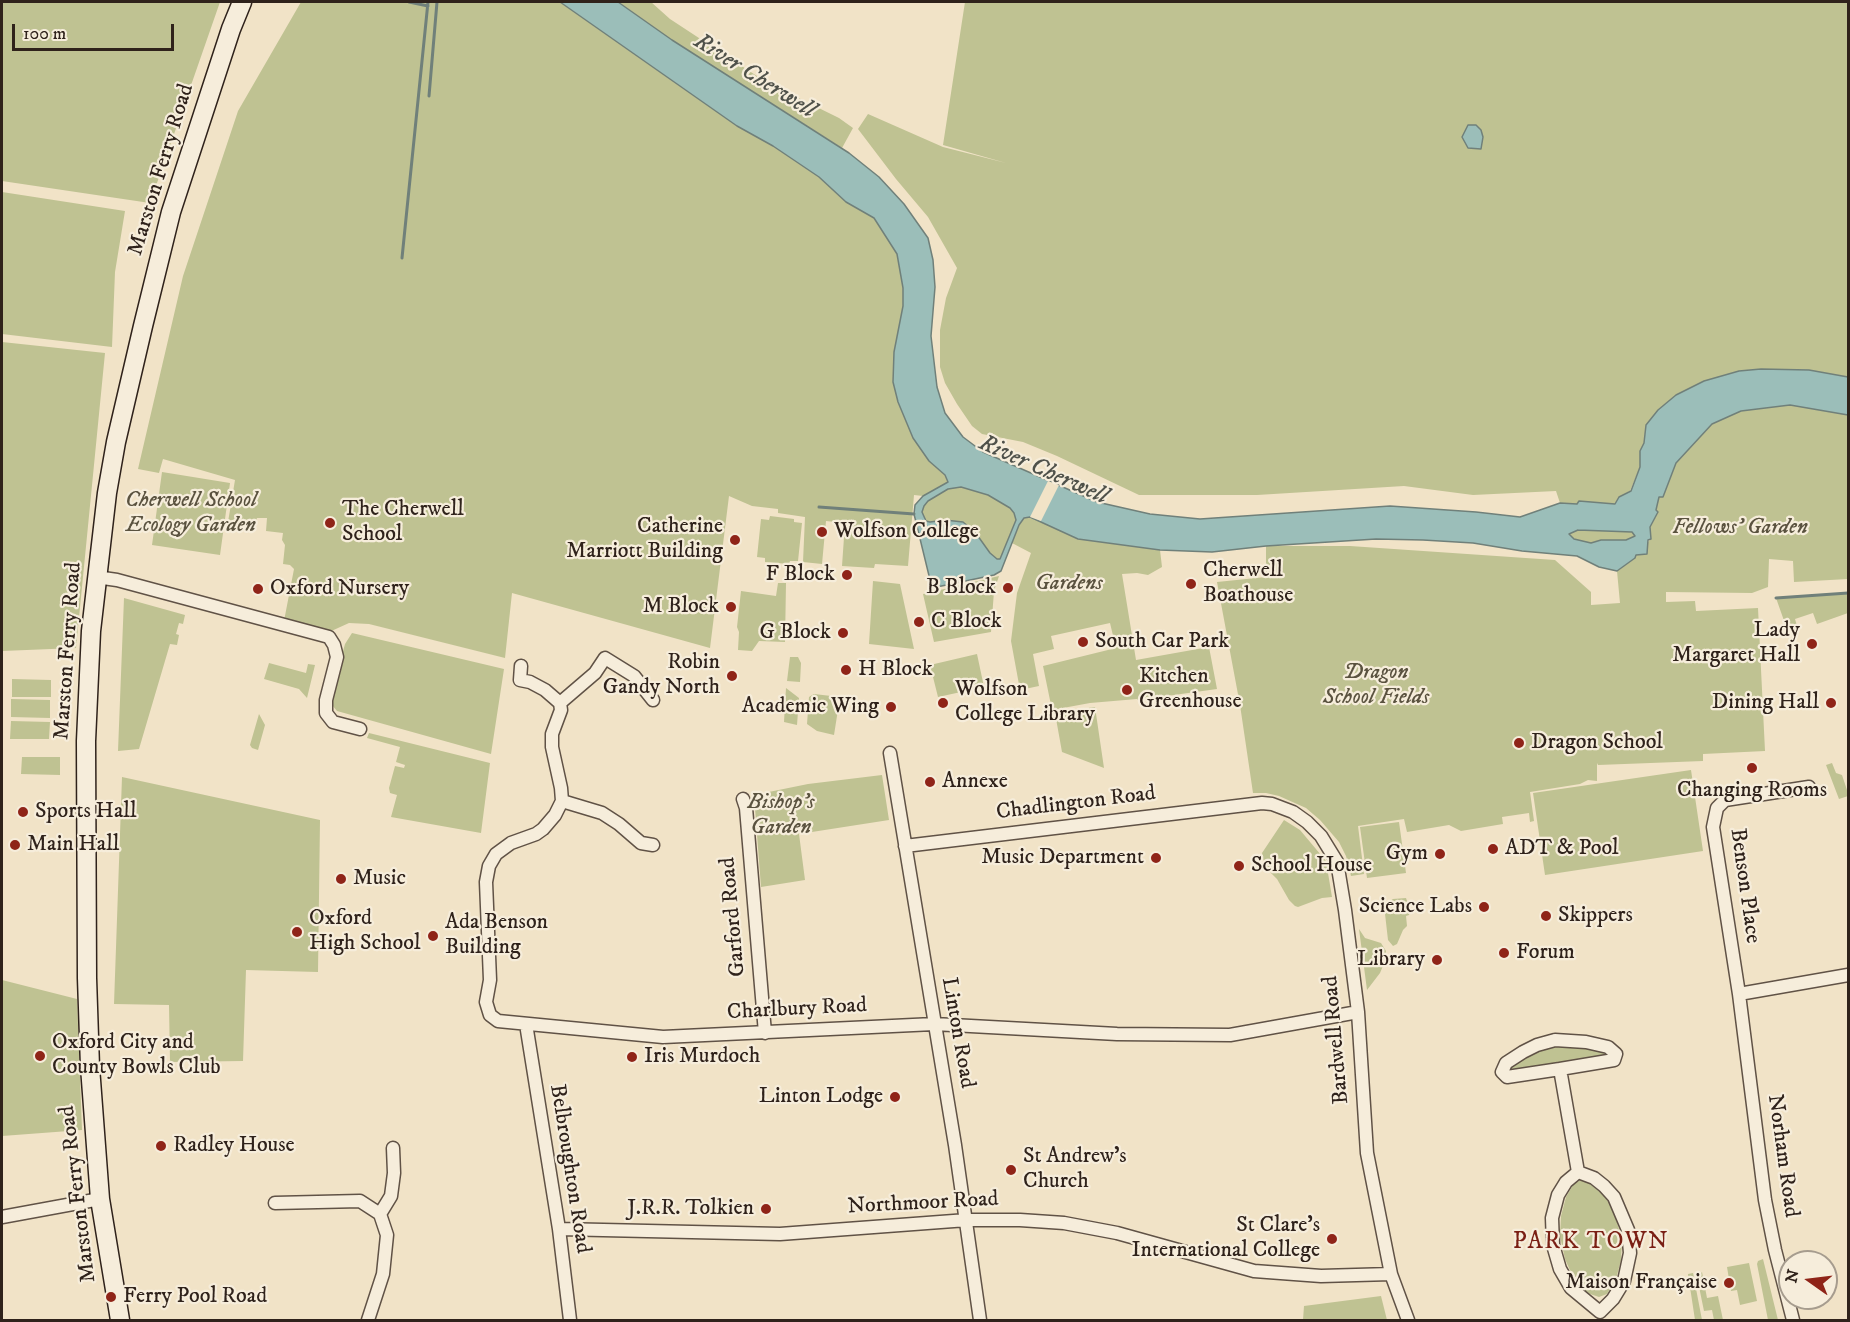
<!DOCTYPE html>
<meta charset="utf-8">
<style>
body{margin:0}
#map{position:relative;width:1850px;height:1322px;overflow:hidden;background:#f1e3c7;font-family:"IM FELL DW Pica",serif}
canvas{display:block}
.frame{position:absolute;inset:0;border:3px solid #2f221b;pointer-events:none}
.north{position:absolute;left:1778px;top:1250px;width:60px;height:60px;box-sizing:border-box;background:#f6eddb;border:2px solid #a69c8e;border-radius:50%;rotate:284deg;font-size:16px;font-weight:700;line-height:24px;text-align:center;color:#2f221b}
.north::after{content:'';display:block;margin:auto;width:21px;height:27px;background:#8f2418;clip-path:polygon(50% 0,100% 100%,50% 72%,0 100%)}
.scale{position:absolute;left:12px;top:24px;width:162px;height:27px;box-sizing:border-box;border:3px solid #2f221b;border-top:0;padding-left:8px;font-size:18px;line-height:21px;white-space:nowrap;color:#2f221b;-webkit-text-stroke:4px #f6eddb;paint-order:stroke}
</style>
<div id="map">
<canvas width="1850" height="1322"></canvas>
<div class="frame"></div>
<div class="north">N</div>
<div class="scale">100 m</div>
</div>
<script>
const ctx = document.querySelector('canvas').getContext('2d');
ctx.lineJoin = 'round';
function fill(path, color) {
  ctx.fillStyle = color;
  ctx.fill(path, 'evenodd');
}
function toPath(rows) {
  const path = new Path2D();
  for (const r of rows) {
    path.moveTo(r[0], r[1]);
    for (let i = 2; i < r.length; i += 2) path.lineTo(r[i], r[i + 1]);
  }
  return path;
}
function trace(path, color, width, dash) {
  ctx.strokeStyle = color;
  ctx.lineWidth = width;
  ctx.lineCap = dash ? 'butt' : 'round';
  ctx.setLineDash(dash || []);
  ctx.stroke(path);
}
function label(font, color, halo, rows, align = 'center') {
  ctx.font = font + ' "IM FELL DW Pica",serif';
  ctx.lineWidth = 4.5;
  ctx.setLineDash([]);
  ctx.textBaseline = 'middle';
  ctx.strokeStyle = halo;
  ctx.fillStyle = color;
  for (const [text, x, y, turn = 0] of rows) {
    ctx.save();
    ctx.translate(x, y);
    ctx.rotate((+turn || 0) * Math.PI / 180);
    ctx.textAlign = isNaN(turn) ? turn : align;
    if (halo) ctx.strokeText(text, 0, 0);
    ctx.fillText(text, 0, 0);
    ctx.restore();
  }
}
fill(toPath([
 [2,2,220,2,150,203,2,181],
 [301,2,560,2,737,126,773,146,819,177,846,202,874,218,897,254,903,288,903,306,894,352,898,402,913,438,929,461,945,475,948,482,923,496,914,495,908,566,875,564,874,568,842,566,845,523,826,521,822,564,803,562,805,517,778,513,778,509,752,506,729,496,710,648,512,593,505,658,369,624,349,623,327,633,284,621,294,569,290,565,283,564,285,545,282,540,283,533,266,531,267,518,257,518,256,521,236,520,235,530,227,528,235,480,163,459,159,473,138,469,183,276,238,111],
 [618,2,651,2,670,19,766,82,839,118,853,128,842,148,672,40],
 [965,2,1848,2,1848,377,1809,370,1761,369,1739,371,1704,381,1676,395,1658,410,1646,425,1644,443,1640,451,1640,467,1630,491,1619,497,1615,504,1609,505,1580,501,1577,504,1560,503,1556,491,1473,495,1404,486,1257,495,1139,495,1057,456,1023,442,982,434,972,426,957,404,945,383,940,367,940,330,946,298,957,268,928,217,896,179,858,129,868,114,943,147,1006,163,943,145],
 [2,192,125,211,115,272,112,347,2,334],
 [2,342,105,353,76,648,2,651],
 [1790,405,1848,415,1848,579,1794,582,1793,561,1769,559,1768,587,1752,593,1666,592,1666,602,1695,601,1696,611,1758,608,1765,751,1703,754,1703,761,1598,765,1597,763,1597,781,1588,780,1580,784,1530,792,1534,821,1530,822,1529,813,1502,817,1503,824,1461,831,1449,825,1407,832,1404,819,1358,826,1364,874,1351,876,1346,856,1339,842,1320,820,1306,808,1279,796,1266,793,1253,793,1240,705,1217,582,1266,577,1266,546,1350,546,1555,560,1591,592,1591,605,1620,603,1617,571,1635,558,1635,555,1651,539,1650,527,1658,513,1656,510,1659,497,1663,497,1676,463,1712,424,1741,411],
 [162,472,230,483,220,555,152,545],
 [961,487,988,495,1010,508,1014,513,1016,520,1000,560,997,559,990,553,975,532,945,520,930,522,926,521,922,512,924,506,928,501,948,489],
 [770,516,794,519,794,522,802,523,798,561,790,561,789,564,765,562,765,558,757,557,761,519,769,520],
 [1030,517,1078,539,1160,550,1162,567,1148,575,1137,573,1122,574,1136,660,1209,647,1217,689,1138,700,1137,699,1090,703,1052,710,1043,666,1116,648,1110,623,1051,636,1054,649,1033,654,1039,686,1020,690,1011,641,1017,593,1031,553,1012,543,1019,525,1024,518],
 [1578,530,1632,532,1635,536,1626,540,1601,540,1591,543,1573,539,1569,534],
 [999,576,994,591,991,632,934,642,923,594],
 [873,581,900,584,914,649,869,644],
 [778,583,786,583,785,642,759,641,752,651,738,650,739,632,737,627,741,591,776,596],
 [1848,593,1848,613,1817,624,1813,613,1795,619,1798,629,1788,632,1776,598],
 [124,598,185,615,183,624,179,623,176,634,179,635,177,645,170,644,139,749,118,751],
 [352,633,504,669,491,754,337,711,332,705,330,698,345,644],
 [977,654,984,687,938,697,930,665],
 [790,657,798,657,801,663,800,682,787,681],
 [269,663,306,673,308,664,315,665,307,698,299,689,264,679],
 [12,679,51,680,51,697,12,697],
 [786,688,799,698,797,725,784,722],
 [814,694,840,697,834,735,817,731,807,724,809,697],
 [11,699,50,700,50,718,11,717],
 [1095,707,1104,768,1062,752,1055,713],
 [259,714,265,725,258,750,252,748,250,745],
 [11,721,50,722,49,739,10,739],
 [369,733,490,763,481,833,391,817,397,795,390,793,389,788,395,766,404,768,405,765,396,762,400,747,367,738],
 [22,757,60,757,60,775,21,774],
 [1832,763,1836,773,1842,775,1848,793,1848,796,1839,799,1826,765],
 [1691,770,1703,851,1545,875,1533,793],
 [882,775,889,820,799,834,805,880,761,887,754,795,808,784],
 [122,777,320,820,318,972,246,970,243,1061,170,1062,169,1005,114,1004],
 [1284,820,1300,830,1326,861,1332,897,1322,898,1298,907,1295,906,1289,900,1277,879,1265,867,1262,853],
 [1399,822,1406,873,1367,878,1360,827],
 [1406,898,1410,910,1409,915,1406,916,1407,926,1403,930,1397,944,1393,946,1388,940,1384,905,1393,899],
 [1359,929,1365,938,1381,943,1386,951,1385,961,1380,973,1367,990],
 [2,980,77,999,82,1130,2,1136],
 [1562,1042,1608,1052,1606,1058,1512,1074,1509,1069,1516,1059],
 [1585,1180,1604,1194,1614,1212,1622,1240,1621,1260,1616,1279,1607,1294,1599,1297,1584,1292,1573,1277,1565,1259,1560,1236,1561,1216,1566,1197,1573,1185,1579,1181],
 [1763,1259,1777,1316,1778,1320,1768,1320,1757,1264,1758,1261],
 [1749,1263,1757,1301,1740,1305,1737,1290,1731,1291,1727,1267],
 [1702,1272,1707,1298,1718,1296,1723,1320,1714,1320,1712,1310,1704,1311,1697,1277],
 [1693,1273,1702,1320,1695,1320,1688,1274],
 [1381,1296,1387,1320,1303,1320,1304,1306]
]), '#bfc292');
const water = toPath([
 [560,2,618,2,672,40,849,153,879,177,904,204,928,238,933,260,935,287,931,336,937,387,945,413,963,437,983,452,1097,502,1150,514,1200,519,1390,506,1476,512,1520,517,1560,503,1577,504,1579,501,1615,504,1619,497,1631,491,1640,467,1640,451,1644,443,1646,425,1658,410,1676,395,1704,381,1739,371,1761,369,1809,370,1848,377,1848,415,1790,405,1741,411,1712,424,1676,463,1663,497,1659,497,1656,510,1658,512,1650,527,1651,539,1648,540,1647,554,1636,555,1635,558,1617,571,1599,567,1577,556,1522,551,1473,543,1423,540,1376,539,1266,546,1212,552,1160,550,1078,539,1030,517,1024,518,1019,525,1001,571,994,575,932,588,914,514,915,505,923,496,948,482,945,475,929,461,913,438,898,402,893,382,894,352,903,306,903,288,897,254,874,218,846,202,819,177,773,146,737,126,560,2],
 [961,487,988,495,1010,508,1014,513,1016,520,1000,559,997,559,990,553,975,532,963,522,945,520,930,522,926,521,922,512,924,506,928,501,948,489,961,487],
 [1578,530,1632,532,1635,536,1626,540,1601,540,1591,543,1574,539,1569,534,1578,530],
 [1468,125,1476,125,1481,130,1483,137,1481,149,1468,148,1462,137,1468,125]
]);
fill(water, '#9bbeb9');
trace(water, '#70807a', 1.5);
fill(toPath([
 [1048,481,1059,485,1041,521,1030,517]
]), '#f1e3c7');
trace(toPath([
 [409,2,428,6],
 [429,96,437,2],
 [402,258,428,2],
 [819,507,914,514],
 [1776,598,1848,593]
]), '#70807a', 3);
const street = toPath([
 [96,577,117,580,329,637,334,645,337,657,326,700,326,713,333,722,360,729],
 [521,666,520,680,530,682,545,690,560,703,561,710,552,734,552,747,561,788,562,801,555,815,543,829,536,834,511,843,496,854,489,866,486,882,490,980,486,1002,490,1015,498,1021,663,1037,934,1024,1117,1034,1230,1035,1358,1012],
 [560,703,595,673,605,658,634,676,653,700],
 [890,753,955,1145,980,1320],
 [743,799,746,808,765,1033],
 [562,801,602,813,619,824,641,843,653,845],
 [905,846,1262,803,1272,804,1293,812,1307,822,1321,836,1337,862,1345,910,1358,1012,1367,1153,1391,1274,1408,1320],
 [1739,994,1848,975],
 [526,1024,559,1229,570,1320],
 [1555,1040,1586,1042,1608,1047,1616,1054,1614,1060,1560,1069,1507,1077,1502,1072,1506,1063,1523,1052,1537,1045,1555,1040],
 [1560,1069,1578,1172],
 [1578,1172,1594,1178,1604,1186,1614,1197,1628,1230,1630,1253,1624,1281,1613,1299,1600,1312,1571,1288,1560,1269,1553,1245,1552,1218,1558,1195,1566,1182,1578,1172],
 [275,1203,360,1201,380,1214],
 [2,1217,100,1199],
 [559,1229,780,1234,967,1220,1020,1220,1064,1223,1117,1233,1254,1271,1321,1276,1391,1274],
 [368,1320,383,1274,387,1235,380,1214,391,1196,394,1173,393,1148],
 [1793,1320,1775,1250,1765,1200,1739,994,1713,827,1717,808,1725,800,1809,787]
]);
const secondary = toPath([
 [120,1320,100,1199,90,1067,87,978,86,741,91,631,107,493,116,442,143,326,171,212,231,29,242,2]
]);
trace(street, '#605246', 15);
trace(secondary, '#2f221b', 21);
trace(street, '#f6eddb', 12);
trace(secondary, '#f6eddb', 18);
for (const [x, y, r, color] of [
 [330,523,6,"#8f2418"],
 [822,532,6,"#8f2418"],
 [735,540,6,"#8f2418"],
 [847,575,6,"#8f2418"],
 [1191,584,6,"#8f2418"],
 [1008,588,6,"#8f2418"],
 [258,589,6,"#8f2418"],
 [731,607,6,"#8f2418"],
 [919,622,6,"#8f2418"],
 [843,633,6,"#8f2418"],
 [1083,642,6,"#8f2418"],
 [1812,644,6,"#8f2418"],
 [846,670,6,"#8f2418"],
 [732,676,6,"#8f2418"],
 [1127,690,6,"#8f2418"],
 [943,703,6,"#8f2418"],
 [1831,703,6,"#8f2418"],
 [891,707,6,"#8f2418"],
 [1519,743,6,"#8f2418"],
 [1752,768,6,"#8f2418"],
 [930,782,6,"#8f2418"],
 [23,812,6,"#8f2418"],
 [15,845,6,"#8f2418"],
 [1493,849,6,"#8f2418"],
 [1440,854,6,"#8f2418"],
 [1156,858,6,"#8f2418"],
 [1239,866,6,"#8f2418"],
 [341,879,6,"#8f2418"],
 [1484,907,6,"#8f2418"],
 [1546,916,6,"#8f2418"],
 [297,932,6,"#8f2418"],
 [433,936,6,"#8f2418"],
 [1504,953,6,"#8f2418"],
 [1437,960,6,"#8f2418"],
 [40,1056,6,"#8f2418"],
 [632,1057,6,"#8f2418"],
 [895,1097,6,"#8f2418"],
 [161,1146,6,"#8f2418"],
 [1011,1170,6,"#8f2418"],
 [766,1209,6,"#8f2418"],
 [1332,1239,6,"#8f2418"],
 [1729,1283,6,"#8f2418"],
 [111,1297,6,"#8f2418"]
]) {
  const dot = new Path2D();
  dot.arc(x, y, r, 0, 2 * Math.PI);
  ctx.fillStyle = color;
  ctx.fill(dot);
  trace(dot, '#f6eddb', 2);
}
label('22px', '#2f221b', '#f6eddb', [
 ["Marston Ferry Road",162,170,-73],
 ["Marston Ferry Road",69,651,-86],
 ["Chadlington Road",1076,804,-7],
 ["Benson Place",1744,886,82],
 ["Garford Road",734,917,-95],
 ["Charlbury Road",797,1010,-3],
 ["Linton Road",957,1033,80],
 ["Bardwell Road",1337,1040,-95],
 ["Norham Road",1782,1156,82],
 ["Belbroughton Road",569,1169,81],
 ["Marston Ferry Road",79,1194,-97],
 ["Northmoor Road",923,1204,-3]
]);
label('italic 22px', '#5a523f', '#f6eddb', [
 ["Cherwell School",191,501],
 ["Ecology Garden",191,526],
 ["Fellows' Garden",1740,528],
 ["Gardens",1069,584],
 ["Dragon",1376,673],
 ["School Fields",1376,698],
 ["Bishop's",781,803],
 ["Garden",781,828]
]);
label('22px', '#2f221b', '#f6eddb', [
 ["The Cherwell",342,510],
 ["School",342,535],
 ["Catherine",723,527,"right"],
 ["Marriott Building",723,552,"right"],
 ["Wolfson College",834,532],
 ["Cherwell",1203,571],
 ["Boathouse",1203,596],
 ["F Block",835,575,"right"],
 ["B Block",996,588,"right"],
 ["Oxford Nursery",270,589],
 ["M Block",719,607,"right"],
 ["C Block",931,622],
 ["Lady",1800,631,"right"],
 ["Margaret Hall",1800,656,"right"],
 ["G Block",831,633,"right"],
 ["South Car Park",1095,642],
 ["Robin",720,663,"right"],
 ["Gandy North",720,688,"right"],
 ["H Block",858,670],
 ["Kitchen",1139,677],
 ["Greenhouse",1139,702],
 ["Wolfson",955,690],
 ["College Library",955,715],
 ["Dining Hall",1819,703,"right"],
 ["Academic Wing",879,707,"right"],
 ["Dragon School",1531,743],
 ["Annexe",942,782],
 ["Changing Rooms",1752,791,"center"],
 ["Sports Hall",35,812],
 ["Main Hall",27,845],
 ["ADT & Pool",1505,849],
 ["Gym",1428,854,"right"],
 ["Music Department",1144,858,"right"],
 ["School House",1251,866],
 ["Music",353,879],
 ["Science Labs",1472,907,"right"],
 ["Skippers",1558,916],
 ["Oxford",309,919],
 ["High School",309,944],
 ["Ada Benson",445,923],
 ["Building",445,948],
 ["Forum",1516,953],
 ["Library",1425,960,"right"],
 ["Oxford City and",52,1043],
 ["County Bowls Club",52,1068],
 ["Iris Murdoch",644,1057],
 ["Linton Lodge",883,1097,"right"],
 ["Radley House",173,1146],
 ["St Andrew's",1023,1157],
 ["Church",1023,1182],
 ["J.R.R. Tolkien",754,1209,"right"],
 ["St Clare's",1320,1226,"right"],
 ["International College",1320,1251,"right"],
 ["Maison Française",1717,1283,"right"],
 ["Ferry Pool Road",123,1297]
], 'left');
label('italic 24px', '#4f514a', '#f6eddb', [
 ["River Cherwell",754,77,32],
 ["River Cherwell",1043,471,24]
]);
ctx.letterSpacing = '1.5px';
label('24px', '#7a1f14', '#f6eddb', [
 ["PARK TOWN",1591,1243]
]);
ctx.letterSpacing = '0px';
</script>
